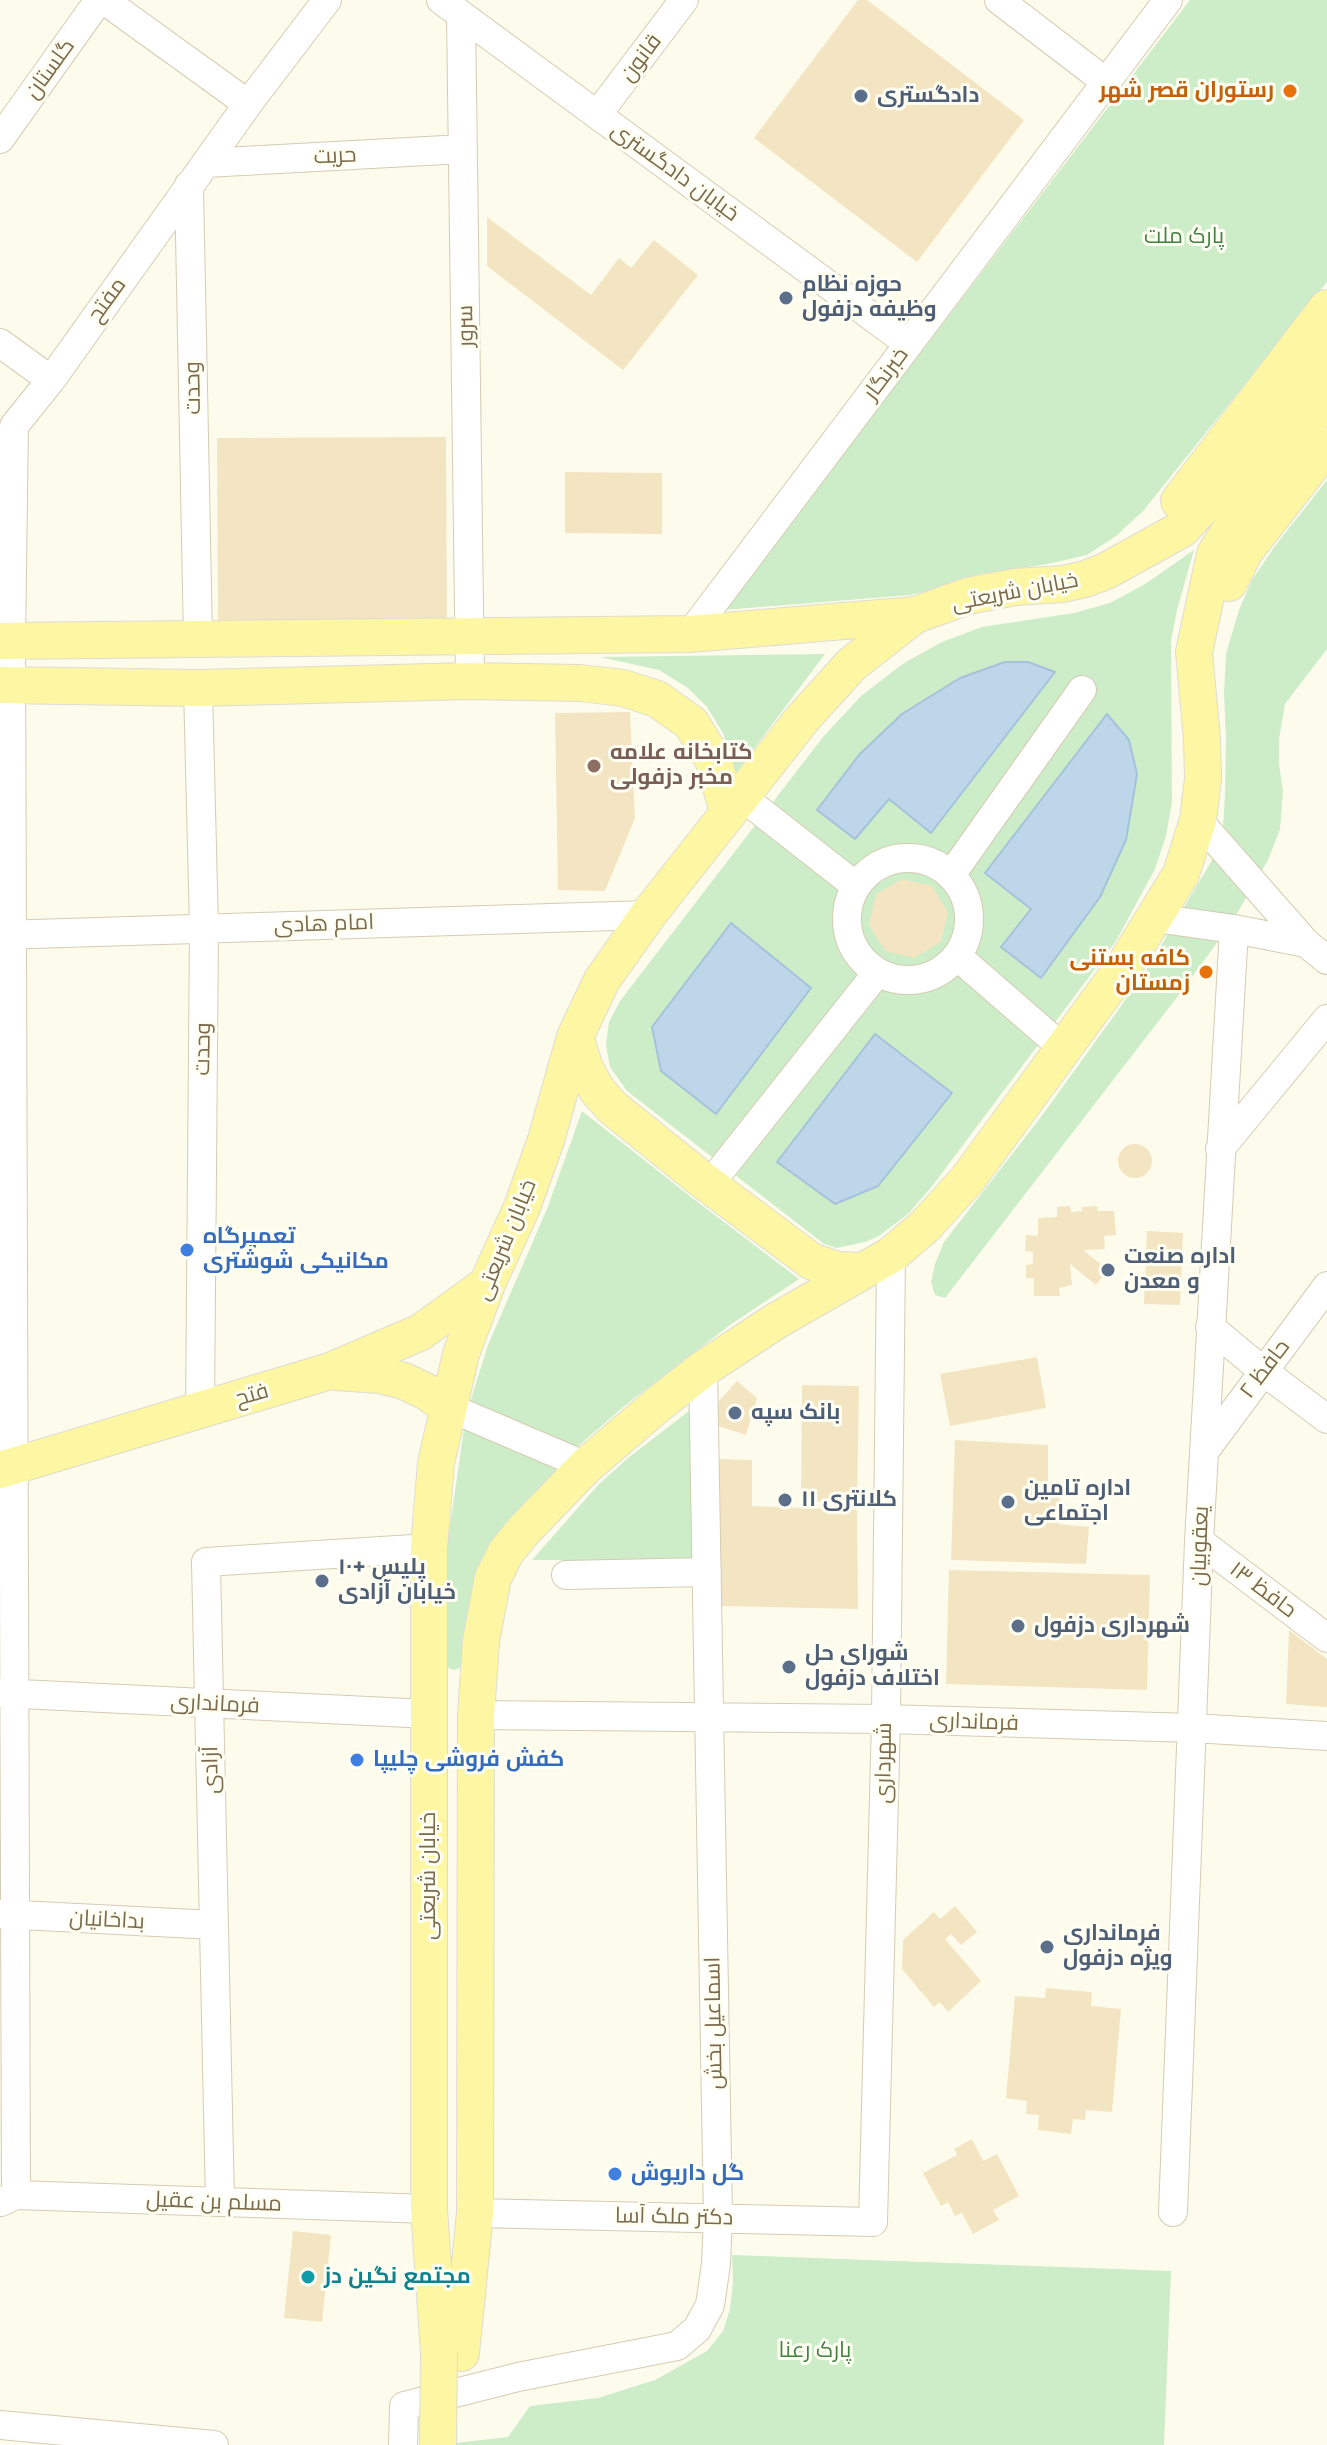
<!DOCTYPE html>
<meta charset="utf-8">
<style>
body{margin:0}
canvas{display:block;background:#fdfcec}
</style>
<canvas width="1327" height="2445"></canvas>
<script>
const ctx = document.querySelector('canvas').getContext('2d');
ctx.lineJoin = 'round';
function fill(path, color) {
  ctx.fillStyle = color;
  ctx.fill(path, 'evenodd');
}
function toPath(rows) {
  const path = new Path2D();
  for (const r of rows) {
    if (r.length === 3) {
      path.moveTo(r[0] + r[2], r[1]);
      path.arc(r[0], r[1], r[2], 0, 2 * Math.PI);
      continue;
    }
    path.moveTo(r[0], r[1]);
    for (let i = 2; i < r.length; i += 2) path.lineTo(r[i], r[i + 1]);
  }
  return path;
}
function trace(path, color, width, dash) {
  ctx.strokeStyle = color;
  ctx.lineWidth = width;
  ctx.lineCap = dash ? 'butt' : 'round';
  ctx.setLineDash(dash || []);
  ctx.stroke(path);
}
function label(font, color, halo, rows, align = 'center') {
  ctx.font = font + ' Montserrat,Cairo,sans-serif';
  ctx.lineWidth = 6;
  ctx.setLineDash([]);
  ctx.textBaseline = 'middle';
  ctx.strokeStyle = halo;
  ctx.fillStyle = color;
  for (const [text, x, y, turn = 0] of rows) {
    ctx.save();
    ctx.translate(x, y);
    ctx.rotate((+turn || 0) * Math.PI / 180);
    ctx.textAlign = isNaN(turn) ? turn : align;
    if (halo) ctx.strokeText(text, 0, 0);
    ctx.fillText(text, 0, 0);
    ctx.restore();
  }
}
fill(toPath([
 [1190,0,1327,0,1327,282,1143,511,1116,536,1087,555,1048,564,979,574,940,588,910,595,724,610],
 [1327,480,1327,649,1285,704,1279,739,1279,764,1283,791,1280,829,1268,860,1232,922,1181,992,945,1298,935,1295,931,1282,935,1264,944,1242,1044,1113,1144,974,1211,862,1223,828,1225,795,1226,738,1224,693,1226,654,1239,610,1252,580,1275,546],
 [1194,550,1177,610,1171,641,1172,801,1166,836,1155,869,1116,941,933,1185,909,1213,879,1236,865,1242,837,1248,824,1244,627,1091,610,1067,606,1045,609,1022,620,1001,823,737,861,696,904,663,942,642,982,627,1074,613,1110,603,1145,584],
 [825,654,735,774,723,733,707,707,688,688,659,670,600,657],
 [582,1111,691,1197,799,1279,730,1325,628,1403,583,1442,506,1522,489,1547,474,1577,463,1662,460,1668,454,1670,449,1668,446,1662,448,1539,466,1415,488,1345,547,1209],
 [694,1407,694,1560,532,1560,598,1485,628,1458],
 [732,2255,1171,2271,1164,2445,438,2445,508,2437,530,2406,598,2398,655,2380,707,2351,723,2331,730,2309,733,2282]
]), '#ccedc8');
const water = toPath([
 [1005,662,1028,662,1055,672,931,833,889,799,855,839,817,810,859,755,902,714,960,678,1005,662],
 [1107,714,1129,740,1137,774,1126,840,1100,897,1041,978,1001,947,1031,909,985,873,1107,714],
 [731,923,811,988,716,1114,661,1071,652,1027,731,923],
 [875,1034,952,1093,878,1186,835,1204,777,1162,875,1034]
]);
fill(water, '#bed6e9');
trace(water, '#a4c2db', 2);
fill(toPath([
 [858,0,867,0,1024,120,917,262,754,138],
 [487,217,591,295,619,258,631,268,654,240,698,275,623,370,487,266],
 [446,437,447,619,218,620,217,438],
 [565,472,662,473,662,534,565,533],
 [630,712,635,818,605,891,558,890,555,713],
 [902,879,932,886,948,912,941,942,914,958,885,951,869,925,876,894],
 [1135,1161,17],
 [1070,1206,1071,1212,1082,1211,1082,1207,1097,1206,1098,1211,1114,1211,1116,1235,1104,1236,1105,1249,1083,1250,1108,1270,1096,1285,1070,1264,1072,1285,1059,1288,1060,1296,1034,1296,1034,1278,1026,1278,1026,1265,1033,1264,1033,1252,1025,1251,1026,1235,1038,1236,1038,1218,1057,1217,1057,1207],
 [1147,1231,1183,1233,1180,1305,1144,1304],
 [1037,1357,1046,1408,950,1426,940,1374],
 [737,1381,757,1398,746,1435,718,1426,719,1401],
 [802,1385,859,1386,857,1502,801,1501],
 [955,1440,1048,1445,1048,1484,1060,1486,1059,1524,1089,1527,1086,1564,951,1560],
 [719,1459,752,1460,752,1506,857,1510,858,1609,721,1606],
 [949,1570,1150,1575,1147,1690,946,1684],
 [1289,1630,1327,1659,1327,1707,1286,1704],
 [955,1906,977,1932,961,1945,951,1934,945,1939,981,1981,948,2012,940,2002,934,2007,902,1969,903,1940,934,1912,940,1919],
 [1046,1988,1092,1992,1091,2006,1121,2009,1112,2112,1086,2110,1085,2120,1073,2119,1071,2134,1038,2130,1039,2115,1026,2114,1027,2101,1006,2098,1015,1996,1045,1998],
 [972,2139,983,2161,997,2154,1019,2196,993,2210,999,2220,973,2234,962,2213,955,2216,948,2202,941,2206,923,2173,957,2155,954,2149],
 [293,2231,331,2235,322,2322,284,2318]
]), '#f4e5c2');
const minor = toPath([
 [104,0,248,104],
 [441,0,909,344],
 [999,0,1106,82],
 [461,15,470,681],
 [597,115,684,0],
 [0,139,99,0],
 [206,163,463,149],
 [189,185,198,639],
 [0,343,51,380],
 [690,634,1168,0],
 [198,688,204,928,200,1410],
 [741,796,856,886],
 [1198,820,1306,943,1327,960],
 [908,919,61],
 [951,875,1082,690],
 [1155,918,1234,929,1306,943],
 [0,935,648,915],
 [957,956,1064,1049],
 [1220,1149,1327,1019],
 [709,1185,877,973],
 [1210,1327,1263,1371,1327,1419],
 [448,1407,586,1466],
 [1204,1452,1327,1286],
 [1199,1541,1327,1638],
 [566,1575,707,1572],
 [0,1693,429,1714],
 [476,1715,886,1719,1193,1728,1327,1736],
 [0,1914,214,1925],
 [16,2195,11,641,14,426,51,380,248,104,327,0],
 [1,2202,16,2195,429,2209],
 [220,2202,206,1562,429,1548],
 [1173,2212,1199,1541,1234,929],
 [475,2213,873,2222,886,1719,891,1255],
 [0,2425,214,2445],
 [403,2445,404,2406,518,2377,677,2346,697,2329,710,2305,716,2264,718,2218,703,1369]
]);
const major = toPath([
 [1179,501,1327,308],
 [1229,583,1245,551,1327,446],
 [0,641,690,634,915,615],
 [0,685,198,688,470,681,580,683,623,688,657,699,691,723,713,759,728,812],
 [575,1037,585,1068,597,1090,612,1107,700,1178,811,1261,837,1270,863,1271],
 [336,1372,380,1375,404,1381,427,1392,448,1407],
 [0,1470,330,1371,421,1332,487,1284],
 [439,2352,429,2209,429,1548,436,1463,461,1354,487,1284,522,1207,546,1140,575,1037,602,980,648,915,803,718,852,664,915,615,968,596,1015,587,1063,584,1085,579,1106,571,1182,529,1236,471,1327,353],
 [461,2353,475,2213,476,1715,481,1641,493,1578,506,1552,525,1529,586,1466,656,1406,703,1369,776,1321,891,1255,925,1226,967,1180,1124,966,1181,874,1198,820,1203,779,1202,739,1194,652,1215,554,1257,488,1327,397]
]);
trace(minor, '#d4ccb2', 30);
trace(major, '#dfdbd4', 38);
trace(minor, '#fff', 28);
trace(major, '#fdf7a3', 36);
const majorBridge = toPath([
 [438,2445,439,2352]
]);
trace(majorBridge, '#dfdbd4', 38, []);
trace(majorBridge, '#fdf7a3', 36);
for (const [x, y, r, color] of [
 [1290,91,8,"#e8710a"],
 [861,96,8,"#5c6f8a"],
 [786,298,8,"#5c6f8a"],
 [594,766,8,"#8d6e63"],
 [1206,972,8,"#e8710a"],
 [187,1250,8,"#3f7fe0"],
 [1108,1270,8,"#5c6f8a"],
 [735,1413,8,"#5c6f8a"],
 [785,1500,8,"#5c6f8a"],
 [1008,1502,8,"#5c6f8a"],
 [322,1581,8,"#5c6f8a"],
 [1018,1626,8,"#5c6f8a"],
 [789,1667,8,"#5c6f8a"],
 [357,1760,8,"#3f7fe0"],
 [1047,1947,8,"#5c6f8a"],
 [615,2174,8,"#3f7fe0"],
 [308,2277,8,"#0f9aa8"]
]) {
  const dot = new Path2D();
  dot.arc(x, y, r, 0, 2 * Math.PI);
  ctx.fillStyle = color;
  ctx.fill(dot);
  trace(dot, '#fffef3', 3);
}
label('22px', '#7b6b4c', '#fffef3', [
 ["قانون",641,58,-53],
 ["گلستان",50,69,-54],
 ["حریت",335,156,-3],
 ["خیابان دادگستری",675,172,36],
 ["مفتح",107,300,-54],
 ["سرور",466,326,-91],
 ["خبرنگار",886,374,-53],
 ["وحدت",193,388,-91],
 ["خیابان شریعتی",1015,592,-11],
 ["امام هادی",324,924,-2],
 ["وحدت",203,1049,-89],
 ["خیابان شریعتی",506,1240,-68],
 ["حافظ ۲",1265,1369,-53],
 ["فتح",252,1395,-16],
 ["یعقوبیان",1200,1546,-88],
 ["حافظ ۱۳",1263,1590,37],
 ["فرمانداری",215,1704,3],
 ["فرمانداری",974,1722,2],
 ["شهرداری",884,1763,-89],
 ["آزادی",211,1770,-91],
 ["خیابان شریعتی",429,1876,-90],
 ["بداخانیان",107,1920,3],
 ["اسماعیل بخش",714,2023,-91],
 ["مسلم بن عقیل",214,2202,2],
 ["دکتر ملک آسا",674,2217,1]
]);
label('bold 22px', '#c56008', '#fffef3', [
 ["رستوران قصر شهر",1274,91],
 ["کافه بستنی",1190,959],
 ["زمستان",1190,984]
], 'right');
label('bold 22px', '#4e5e75', '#fffef3', [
 ["دادگستری",877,96],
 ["حوزه نظام",802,285],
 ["وظیفه دزفول",802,310],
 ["اداره صنعت",1124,1257],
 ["و معدن",1124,1282],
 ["بانک سپه",751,1413],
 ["اداره تامین",1024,1489],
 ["اجتماعی",1024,1514],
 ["کلانتری ۱۱",801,1500],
 ["پلیس +۱۰",338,1568],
 ["خیابان آزادی",338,1593],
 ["شهرداری دزفول",1034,1626],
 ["شورای حل",805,1654],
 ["اختلاف دزفول",805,1679],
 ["فرمانداری",1063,1934],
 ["ویژه دزفول",1063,1959]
], 'left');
label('22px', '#428243', '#fffef3', [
 ["پارک ملت",1184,237],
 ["پارک رعنا",815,2351]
]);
label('bold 22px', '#785e54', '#fffef3', [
 ["کتابخانه علامه",610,753],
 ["مخبر دزفولی",610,778]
], 'left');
label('bold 22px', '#366cbe', '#fffef3', [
 ["تعمیرگاه",203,1237],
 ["مکانیکی شوشتری",203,1262],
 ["کفش فروشی چلیپا",373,1760],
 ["گل داریوش",631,2174]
], 'left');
label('bold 22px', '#0d838f', '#fffef3', [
 ["مجتمع نگین دز",324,2277]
], 'left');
</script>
